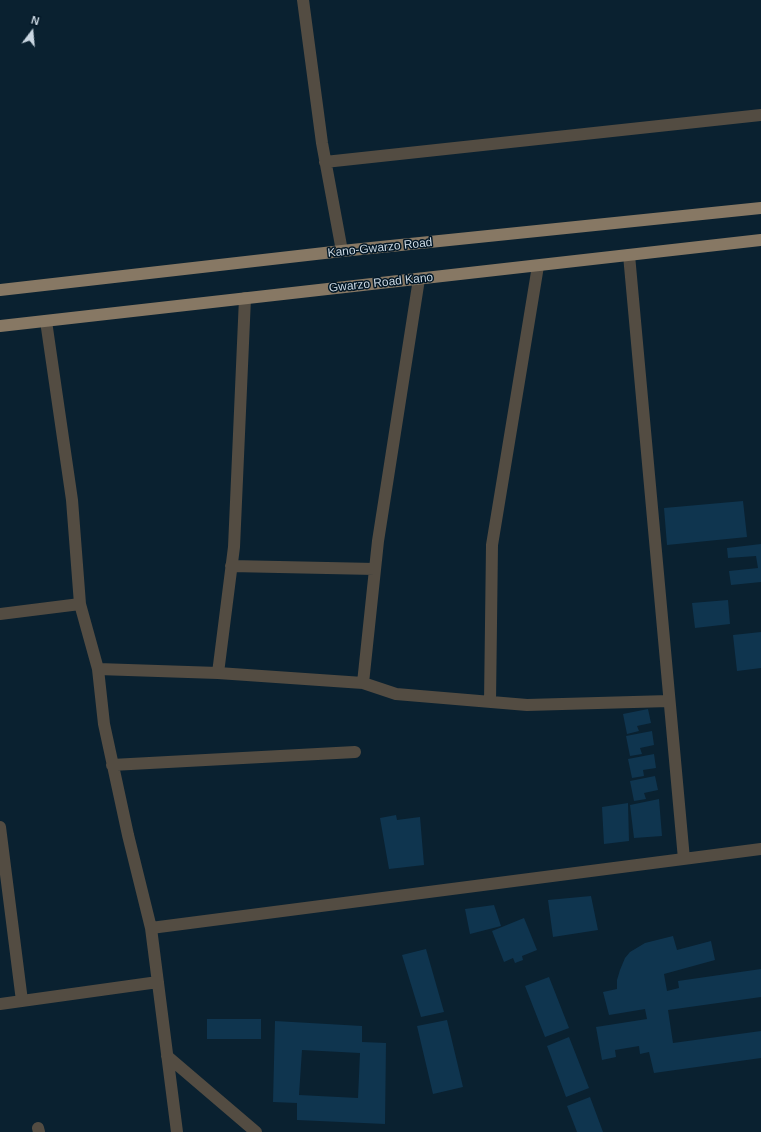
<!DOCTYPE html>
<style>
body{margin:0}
#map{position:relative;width:761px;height:1132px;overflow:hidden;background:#0a2130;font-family:Arial,sans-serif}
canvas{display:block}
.north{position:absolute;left:12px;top:12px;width:40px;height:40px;-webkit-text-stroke:3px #021726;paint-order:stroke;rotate:16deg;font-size:11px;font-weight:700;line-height:16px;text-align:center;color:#cad7e2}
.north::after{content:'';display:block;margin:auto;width:14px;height:18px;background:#cad7e2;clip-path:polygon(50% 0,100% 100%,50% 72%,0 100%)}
</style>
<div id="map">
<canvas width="761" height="1132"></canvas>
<div class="north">N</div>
</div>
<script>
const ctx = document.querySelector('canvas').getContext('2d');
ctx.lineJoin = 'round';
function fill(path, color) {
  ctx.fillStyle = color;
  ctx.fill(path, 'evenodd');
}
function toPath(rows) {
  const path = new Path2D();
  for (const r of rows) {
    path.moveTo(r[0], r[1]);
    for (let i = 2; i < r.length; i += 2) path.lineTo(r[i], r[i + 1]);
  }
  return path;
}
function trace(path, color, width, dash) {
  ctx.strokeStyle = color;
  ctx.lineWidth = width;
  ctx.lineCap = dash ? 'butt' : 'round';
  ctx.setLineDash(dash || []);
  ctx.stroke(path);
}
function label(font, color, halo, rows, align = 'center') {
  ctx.font = font + ' Arial,sans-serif';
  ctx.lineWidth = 3;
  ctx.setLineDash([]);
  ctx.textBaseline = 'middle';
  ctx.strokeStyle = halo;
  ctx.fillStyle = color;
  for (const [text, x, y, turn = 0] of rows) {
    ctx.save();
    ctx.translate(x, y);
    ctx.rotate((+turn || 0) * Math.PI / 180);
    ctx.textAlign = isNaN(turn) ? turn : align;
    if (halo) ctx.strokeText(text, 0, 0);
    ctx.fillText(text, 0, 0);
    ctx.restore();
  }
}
fill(toPath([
 [743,501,747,537,667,545,664,508],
 [761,544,761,582,731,585,729,571,758,568,756,556,728,558,727,548],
 [728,600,730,624,695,628,692,603],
 [761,632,761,668,737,671,733,635],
 [648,709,651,723,637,726,639,731,627,734,623,714],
 [652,731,654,745,640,748,642,754,630,756,626,736],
 [654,754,656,768,643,770,644,776,632,778,628,759],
 [655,776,658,790,644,793,646,799,634,801,630,781],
 [659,799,662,836,634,838,630,805],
 [628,803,629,841,604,844,602,807],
 [396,815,397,820,420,817,424,865,389,869,380,818],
 [591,896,598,930,553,937,548,900],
 [494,905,501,926,470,934,465,909],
 [524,918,537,950,522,956,523,960,515,963,513,958,504,962,492,931],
 [673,936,677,950,711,941,715,960,664,974,667,991,679,988,678,981,761,969,761,997,668,1010,673,1043,761,1031,761,1058,654,1073,649,1052,640,1054,639,1046,615,1050,616,1057,602,1060,596,1027,647,1019,645,1009,609,1015,603,992,617,989,617,980,620,970,625,958,630,952,645,943],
 [426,949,444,1012,421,1017,402,955],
 [549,977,569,1028,545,1037,525,986],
 [207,1019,261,1019,261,1039,207,1039],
 [447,1020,463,1087,433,1094,417,1026],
 [275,1021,362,1026,362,1042,386,1043,385,1124,297,1120,297,1103,273,1102],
 [302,1050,360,1053,358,1098,299,1095],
 [569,1037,589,1088,566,1097,547,1046],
 [590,1097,603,1132,577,1132,567,1106]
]), '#0f354f');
trace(toPath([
 [303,0,322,143,342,251],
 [325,162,761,115],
 [629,255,684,859],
 [46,321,72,500,80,604,98,669,104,724,128,835,151,928,177,1132],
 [231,566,375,569],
 [0,614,80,604],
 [98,669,218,673,363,683,396,694,527,705,669,701],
 [218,673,234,547,245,298],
 [363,683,378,541,419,279],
 [490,702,492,545,538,266],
 [112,765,355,752],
 [0,827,22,1001],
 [151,928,761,849],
 [0,1004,158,982],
 [167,1056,256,1132],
 [38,1128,39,1132]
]), '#534c42', 12);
trace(toPath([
 [0,290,342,251,761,208],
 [0,326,761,240]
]), '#877864', 12);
label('12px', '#cad7e2', '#021726', [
 ["Kano-Gwarzo Road",380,248,-6],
 ["Gwarzo Road Kano",381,283,-6]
]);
</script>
